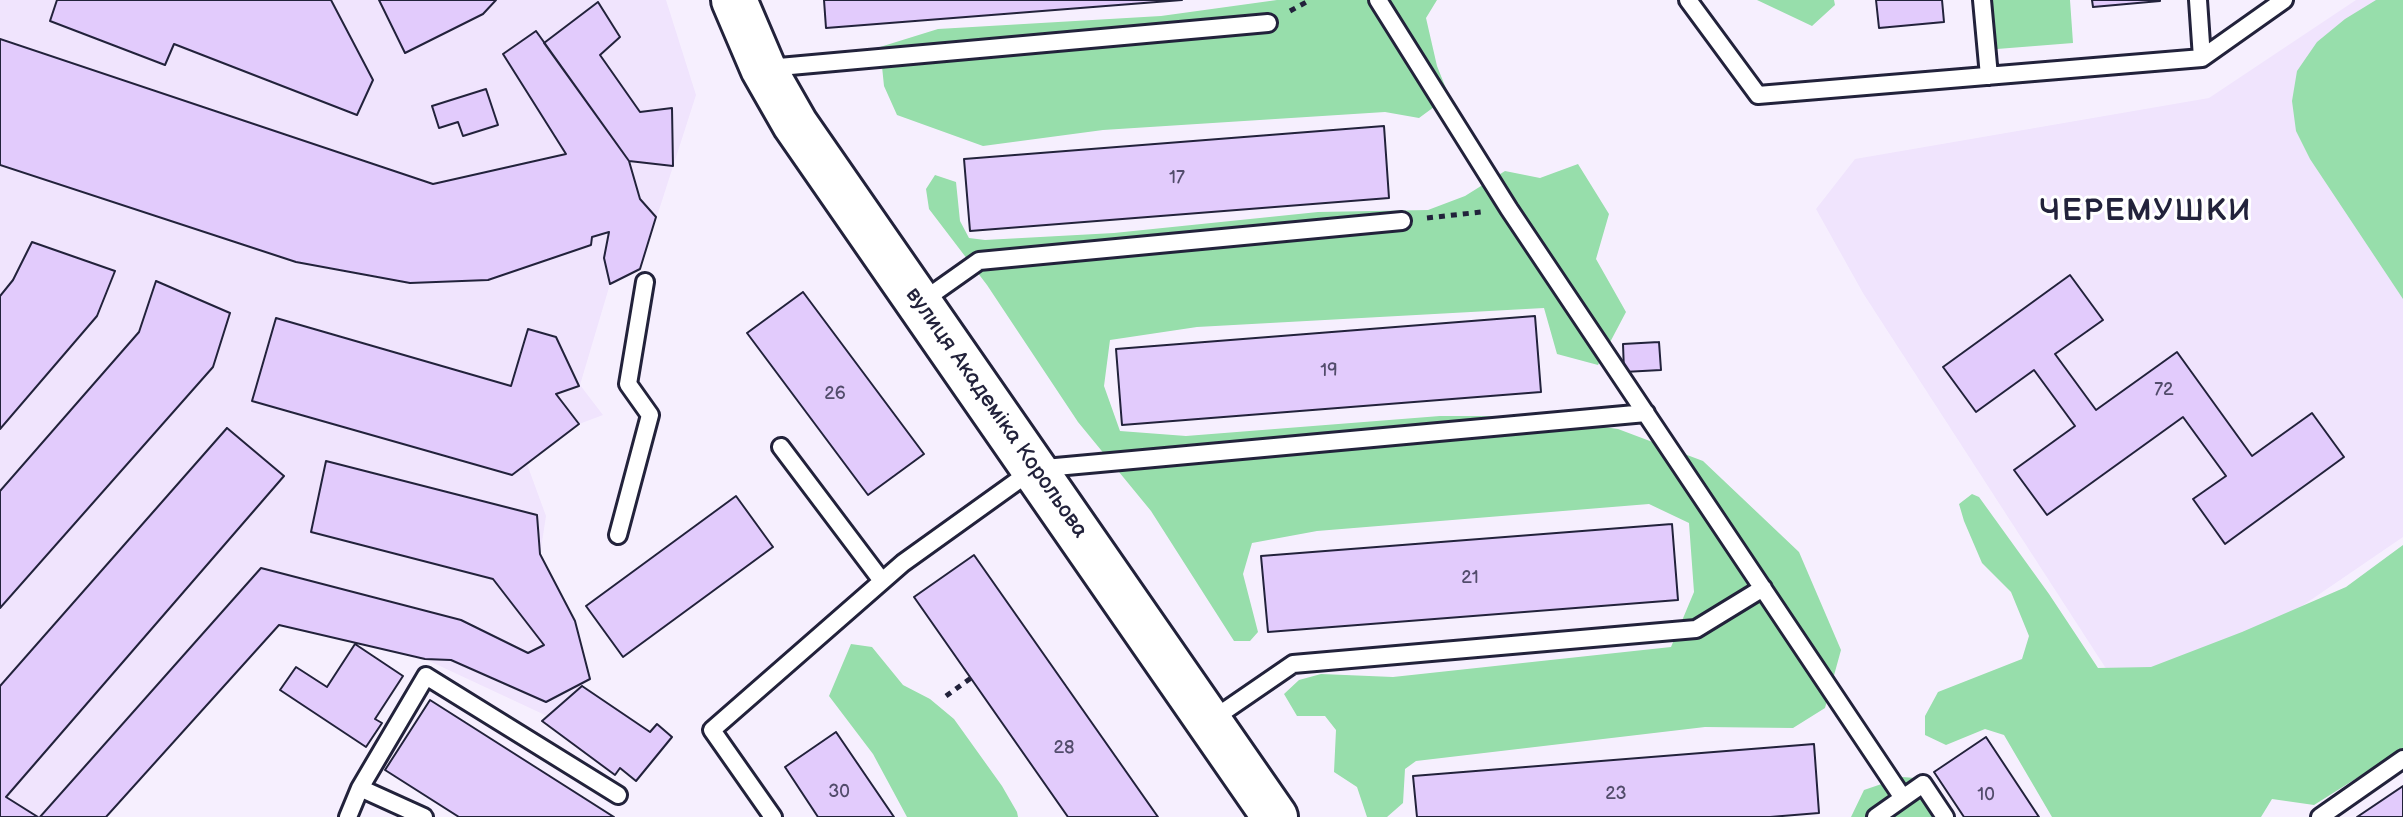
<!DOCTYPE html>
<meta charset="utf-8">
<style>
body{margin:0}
canvas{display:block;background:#f6effe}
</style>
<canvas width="2403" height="817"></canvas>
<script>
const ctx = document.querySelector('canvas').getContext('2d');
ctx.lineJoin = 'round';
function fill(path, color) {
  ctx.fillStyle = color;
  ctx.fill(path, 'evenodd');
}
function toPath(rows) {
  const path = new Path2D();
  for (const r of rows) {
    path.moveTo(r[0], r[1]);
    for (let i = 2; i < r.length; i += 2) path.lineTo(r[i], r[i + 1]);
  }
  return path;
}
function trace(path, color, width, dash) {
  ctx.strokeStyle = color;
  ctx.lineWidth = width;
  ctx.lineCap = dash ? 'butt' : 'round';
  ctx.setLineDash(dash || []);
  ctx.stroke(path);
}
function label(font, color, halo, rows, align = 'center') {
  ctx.font = font + ' "Balsamiq Sans",sans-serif';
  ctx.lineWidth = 6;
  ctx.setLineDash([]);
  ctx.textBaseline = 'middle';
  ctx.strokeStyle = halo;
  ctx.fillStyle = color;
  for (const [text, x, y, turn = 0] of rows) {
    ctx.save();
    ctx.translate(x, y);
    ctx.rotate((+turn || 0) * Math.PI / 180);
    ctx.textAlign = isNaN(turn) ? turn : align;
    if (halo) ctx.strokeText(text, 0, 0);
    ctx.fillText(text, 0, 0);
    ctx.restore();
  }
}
fill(toPath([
 [0,0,666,0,696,95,640,269,610,284,580,385,603,415,579,424,527,464,546,516,540,555,575,621,590,679,547,716,425,659,279,625,106,817,0,817],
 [2356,0,2403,0,2403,537,2138,718,1863,293,1816,209,1855,159,2209,98]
]), '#f0e4fd');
fill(toPath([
 [1277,0,1437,0,1426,18,1437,66,1449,96,1419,118,1385,112,1103,130,983,146,897,115,884,86,880,47,938,29,1161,16],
 [1757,0,1834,0,1835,5,1812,26],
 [1992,0,2070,0,2073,43,1997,49],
 [2376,0,2403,0,2403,299,2310,159,2296,131,2292,101,2297,71,2317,42,2345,19],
 [1578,164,1609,214,1596,259,1626,312,1598,365,1557,354,1544,308,1197,327,1110,340,1104,386,1120,431,1186,436,1440,416,1526,416,1618,429,1703,461,1799,552,1841,650,1825,708,1793,728,1705,727,1416,761,1405,769,1403,803,1387,817,1367,817,1357,787,1334,772,1336,730,1325,716,1297,716,1284,694,1299,680,1321,674,1393,677,1671,647,1694,592,1689,523,1649,504,1317,531,1252,543,1243,574,1258,632,1250,641,1234,641,1151,511,1078,422,987,285,929,209,926,189,935,175,956,182,960,221,969,238,985,240,1114,233,1318,212,1428,210,1465,196,1505,171,1540,178],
 [1972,494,1979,497,2049,594,2098,668,2151,667,2242,632,2346,587,2403,545,2403,749,2314,805,2272,799,2261,817,2052,817,2004,735,1985,729,1946,745,1925,735,1925,716,1938,692,2022,659,2029,636,2011,592,1982,563,1964,521,1959,504],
 [851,644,872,647,903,685,930,699,954,719,1002,786,1017,812,1018,817,907,817,873,754,829,696],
 [1902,777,1929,779,1956,817,1851,817,1864,790]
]), '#97deab');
const building = toPath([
 [57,0,331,0,373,80,357,115,174,44,165,65,50,21,57,0],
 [379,0,496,0,483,14,405,53,379,0],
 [824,0,1182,0,826,28,824,0],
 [1876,0,1942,0,1944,22,1879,28,1876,0],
 [2092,0,2160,0,2160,1,2093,7,2092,0],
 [598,2,620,37,600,55,640,112,672,108,673,166,629,161,544,43,598,2],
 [536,31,629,161,640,199,656,217,640,269,610,284,604,258,609,232,592,237,591,245,488,280,410,283,296,262,0,165,0,39,433,184,566,154,503,54,536,31],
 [486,89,498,125,463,136,458,122,439,128,432,106,486,89],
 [1384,126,1389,198,970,231,964,159,1384,126],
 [32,242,115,271,97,316,0,429,0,296,13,280,32,242],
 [2070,275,2103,320,2055,354,2096,410,2177,352,2252,456,2312,413,2344,457,2225,544,2193,499,2226,476,2183,417,2047,515,2014,470,2075,426,2034,370,1976,412,1943,367,2070,275],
 [156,281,230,313,213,367,0,608,0,491,139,332,156,281],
 [803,292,924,454,868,495,747,333,803,292],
 [1535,316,1541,392,1122,425,1116,349,1535,316],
 [276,318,511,386,528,329,556,337,579,386,556,394,579,424,512,475,252,401,276,318],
 [1659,342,1661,370,1624,372,1623,344,1659,342],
 [227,428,284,476,6,797,38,817,0,817,0,686,227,428],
 [326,461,537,515,540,554,575,621,590,679,546,702,451,660,425,659,279,625,106,817,40,817,261,568,461,620,528,653,544,645,493,579,311,532,326,461],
 [736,496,773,547,623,657,586,606,736,496],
 [1672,524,1678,600,1268,632,1261,556,1672,524],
 [974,555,1158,817,1068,817,914,597,974,555],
 [355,644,403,676,375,719,382,723,366,747,280,690,296,667,327,687,355,644],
 [582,686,650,732,657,724,672,737,636,781,620,768,615,775,542,721,582,686],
 [430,700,614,817,459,817,385,770,430,700],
 [836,732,894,817,818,817,785,767,836,732],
 [1986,737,2039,817,1964,817,1934,772,1986,737],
 [1814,744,1819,813,1770,817,1417,817,1413,776,1814,744],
 [2403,786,2403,817,2357,817,2403,786]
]);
fill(building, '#e2cbfc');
trace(building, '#22223b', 2);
const lane = toPath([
 [1378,0,1509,209,1903,798,1923,784,1945,817],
 [1688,0,1758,95,2202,58,2284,0],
 [1982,0,1989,76],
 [2198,0,2202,58],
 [768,68,1268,23],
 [921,302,979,261,1402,221],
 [781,447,882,581],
 [618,535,650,415,628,384,645,282],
 [1210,721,1293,664,1696,629,1763,588],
 [360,788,424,817],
 [348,817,360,788,426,676,618,795],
 [773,817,712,730,903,563,1034,469,1646,413],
 [1876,817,1903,798],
 [2320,817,2403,759]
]);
const secondary = toPath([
 [734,0,763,68,795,124,1275,817]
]);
trace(lane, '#22223b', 22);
trace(secondary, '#22223b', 50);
trace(toPath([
 [1290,11,1310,0],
 [1427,218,1481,212],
 [946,696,971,678]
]), '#22223b', 5, [6, 6]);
trace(lane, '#fff', 16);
trace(secondary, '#fff', 44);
label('18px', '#524c6b', null, [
 ["17",1177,178],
 ["19",1329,371],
 ["72",2164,390],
 ["26",835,394],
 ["21",1470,578],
 ["28",1064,748],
 ["30",839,792],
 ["23",1616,794],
 ["10",1986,795]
]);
label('22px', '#22223b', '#fff', [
 ["вулиця Академіка Корольова",996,413,55]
]);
ctx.letterSpacing = '2px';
label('bold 30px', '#22223b', '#fff', [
 ["ЧЕРЕМУШКИ",2146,212]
]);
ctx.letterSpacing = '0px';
</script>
